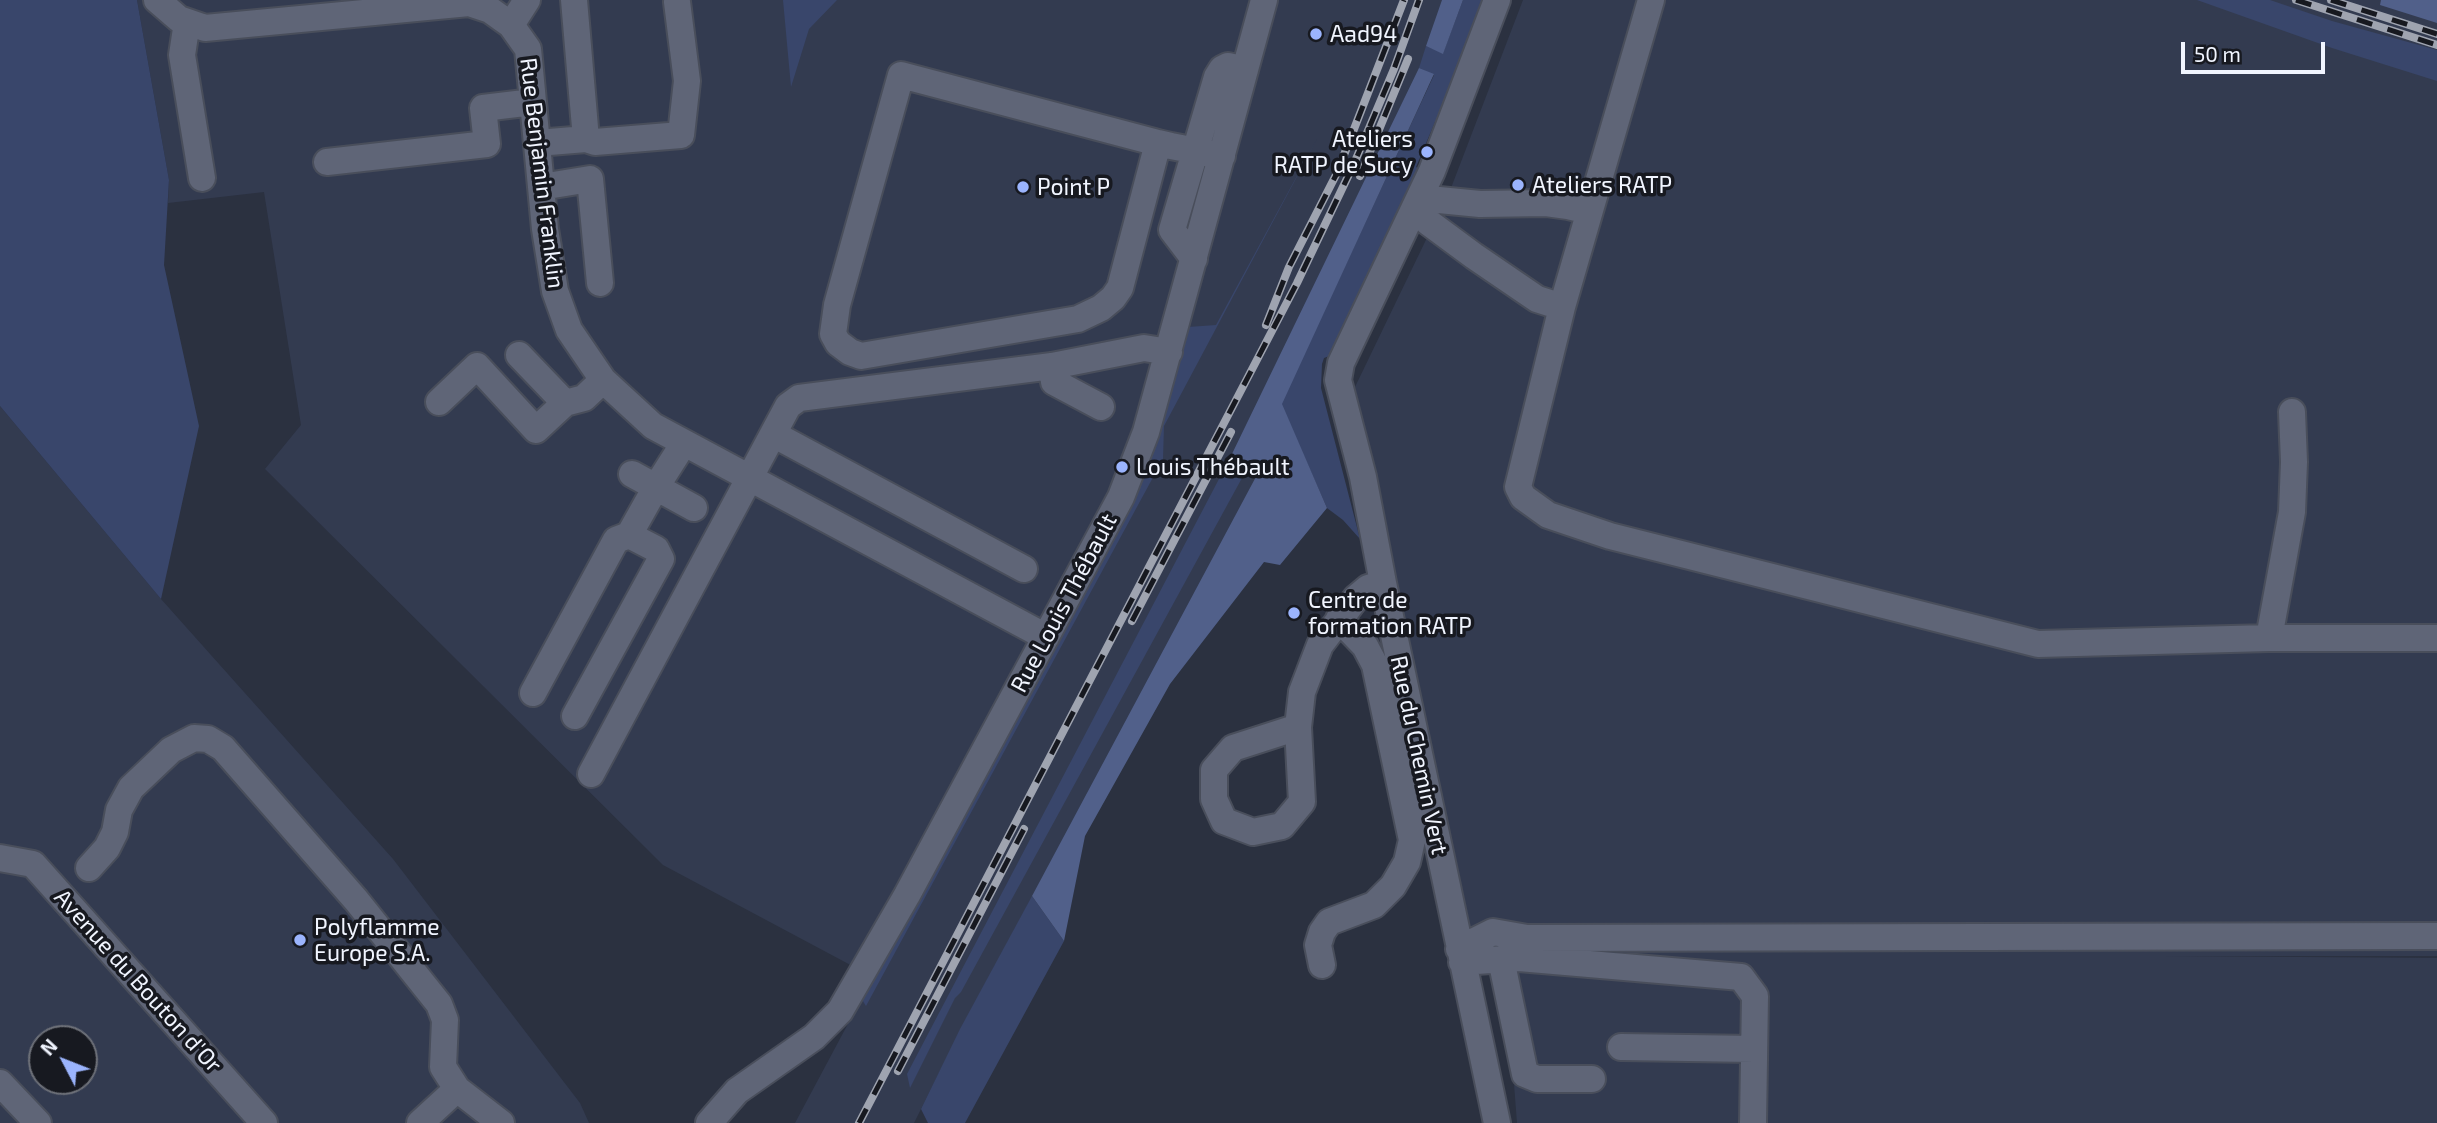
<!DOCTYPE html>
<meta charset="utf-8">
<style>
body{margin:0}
#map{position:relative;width:2437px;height:1123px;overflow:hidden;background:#2b3140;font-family:"Exo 2",sans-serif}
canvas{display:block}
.north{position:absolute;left:28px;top:1025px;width:70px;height:70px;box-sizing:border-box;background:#171920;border:2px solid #6e7179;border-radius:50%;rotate:312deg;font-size:19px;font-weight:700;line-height:28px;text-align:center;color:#f1f5ff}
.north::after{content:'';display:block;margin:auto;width:24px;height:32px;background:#9bb4fd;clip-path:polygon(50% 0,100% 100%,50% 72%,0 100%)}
.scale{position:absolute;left:2181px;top:42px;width:144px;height:32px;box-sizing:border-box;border:4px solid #f1f5ff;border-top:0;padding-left:9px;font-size:21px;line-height:24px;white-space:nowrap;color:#f1f5ff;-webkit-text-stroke:5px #171920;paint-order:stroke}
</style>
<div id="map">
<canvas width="2437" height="1123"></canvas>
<div class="north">N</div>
<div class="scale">50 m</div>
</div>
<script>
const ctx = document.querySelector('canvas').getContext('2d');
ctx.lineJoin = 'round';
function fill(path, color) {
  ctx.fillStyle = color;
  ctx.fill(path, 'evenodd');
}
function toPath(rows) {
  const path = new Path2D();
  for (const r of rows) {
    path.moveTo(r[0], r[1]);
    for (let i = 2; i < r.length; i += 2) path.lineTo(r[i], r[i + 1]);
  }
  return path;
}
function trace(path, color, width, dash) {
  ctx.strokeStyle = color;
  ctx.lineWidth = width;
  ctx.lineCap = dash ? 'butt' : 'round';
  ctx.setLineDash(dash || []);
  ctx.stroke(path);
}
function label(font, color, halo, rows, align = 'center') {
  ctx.font = font + ' "Exo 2",sans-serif';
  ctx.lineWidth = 7;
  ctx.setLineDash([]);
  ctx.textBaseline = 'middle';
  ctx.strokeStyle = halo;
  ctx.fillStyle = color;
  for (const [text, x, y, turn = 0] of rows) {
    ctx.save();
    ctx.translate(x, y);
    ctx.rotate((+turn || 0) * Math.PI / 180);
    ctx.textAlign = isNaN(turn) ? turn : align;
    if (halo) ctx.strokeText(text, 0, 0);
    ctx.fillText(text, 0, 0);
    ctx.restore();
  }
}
fill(toPath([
 [137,0,1461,0,1325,353,962,1027,914,1123,795,1123,873,977,663,865,265,469,301,425,264,192,168,203,169,180],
 [1523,0,2437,0,2437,956,2165,956,2437,958,2437,1123,1517,1123,1504,954,1471,930,1355,387,1451,188],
 [0,406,161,599,393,859,580,1103,589,1123,0,1123],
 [42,1039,84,1039,84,1081,42,1081]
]), '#333b50');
fill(toPath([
 [0,0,137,0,169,180,164,265,199,426,161,599,0,406],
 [783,0,837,0,809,29,791,87],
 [1463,0,1487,0,1441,123,1435,122,1416,167,1422,170,1332,355,1324,358,1322,364,1321,388,1360,539,1343,520,1327,508,1281,404,1434,75,1419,68,1426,46,1443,53],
 [2197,0,2270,0,2332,21,2437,50,2437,81,2332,48],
 [1317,139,1164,426,1163,459,866,1006,861,998,1144,478,1188,327,1216,325],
 [1230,458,1248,467,961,992,955,998,910,1088,907,1074],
 [1032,896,1064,941,965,1123,928,1123,921,1109,960,1029]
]), '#39466b');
fill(toPath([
 [1442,0,1463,0,1443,54,1426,46],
 [2381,0,2437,0,2437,23,2380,5],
 [1419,68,1434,74,1282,404,1327,508,1280,565,1264,562,1170,684,1085,836,1064,941,1032,896,1258,473,1230,458]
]), '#51608a');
const minor = toPath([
 [157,0,179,19,205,28,469,3,490,10,511,25,528,49,545,229,555,291,569,330,603,380,653,426,1046,637],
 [574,0,586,139,595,142,681,135,687,81,677,2],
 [1651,0,1562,307,1518,487,1523,497,1548,515,1610,536,2038,644,2269,638,2292,512,2294,462,2292,412],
 [187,22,182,55,202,178],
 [511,25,527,0],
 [537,143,586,139],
 [1158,143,1120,288,1113,298,1101,308,1078,319,861,356,850,352,838,343,833,334,837,305,901,75,1158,143,1171,146,1222,156],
 [327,162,487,144,483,108,533,102],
 [541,187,590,179,600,283],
 [1417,203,1428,222,1474,256,1537,299,1562,307],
 [1417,203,1439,200,1480,204,1546,203,1568,206,1589,211],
 [1194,259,1172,230,1217,77,1222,69,1228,66,1245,70],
 [519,355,565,403],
 [1052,366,1054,382,1101,407],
 [439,402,477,366,536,430,565,403,584,398,603,380],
 [773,434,1024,569],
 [632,474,694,508],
 [2269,638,2437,638],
 [533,693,616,540,629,535,656,487,684,443],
 [575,716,661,559,656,549,629,535],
 [1298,727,1233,748,1214,770,1214,799,1224,821,1253,832,1282,826,1302,802,1298,727,1302,692,1320,645,1356,598,1368,588,1383,583],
 [591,774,788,406,799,398,1052,366,1144,348,1169,352],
 [0,858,33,864,264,1123],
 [89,868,107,848,115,832,119,810,131,788,171,750,194,738,208,739,223,748,356,900,439,1004,445,1020,443,1067,457,1089],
 [1459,949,1493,932,1527,938,2437,936],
 [1501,959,1525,1074,1537,1079,1592,1079],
 [1462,962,1519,958,1741,977,1755,996,1753,1123],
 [1322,965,1318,945,1322,932,1329,922,1374,905,1393,886,1407,862,1412,840,1375,665,1365,646,1339,619],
 [1621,1047,1754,1049],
 [0,1083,38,1123],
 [420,1123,457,1089,501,1123],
 [709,1123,737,1091,814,1037,840,1011,907,895,1121,497,1146,432,1264,0],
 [1497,1123,1383,583,1363,477,1338,380,1341,363,1349,346,1432,171,1497,0]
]);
trace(minor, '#494e5b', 30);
trace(minor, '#5f6577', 26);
const rail = toPath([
 [2296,0,2437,45],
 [2331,0,2437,34],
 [1360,176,1408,59],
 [1266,325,1289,267,1337,173,1404,0],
 [1132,621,1231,432],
 [898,1071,1024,829],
 [859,1123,1297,283,1353,166,1394,69,1419,0]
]);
trace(rail, '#9fa4b0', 8);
trace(rail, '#171920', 5, [16]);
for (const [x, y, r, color] of [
 [1316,34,7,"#9bb4fd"],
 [1427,152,7,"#9bb4fd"],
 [1518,185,7,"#9bb4fd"],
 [1023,187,7,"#9bb4fd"],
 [1122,467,7,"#9bb4fd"],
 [1294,613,7,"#9bb4fd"],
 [300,940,7,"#9bb4fd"]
]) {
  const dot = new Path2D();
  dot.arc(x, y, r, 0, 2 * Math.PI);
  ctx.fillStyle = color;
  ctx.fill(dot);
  trace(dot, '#171920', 2.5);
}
label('23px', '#f1f5ff', '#171920', [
 ["Aad94",1330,34],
 ["Ateliers",1413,139,"right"],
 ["RATP de Sucy",1413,165,"right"],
 ["Ateliers RATP",1532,185],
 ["Point P",1037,187],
 ["Louis Thébault",1136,467],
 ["Centre de",1308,600],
 ["formation RATP",1308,626],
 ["Polyflamme",314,927],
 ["Europe S.A.",314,953]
], 'left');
label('23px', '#f1f5ff', '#171920', [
 ["Rue Benjamin Franklin",542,173,83],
 ["Rue Louis Thébault",1064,603,-62],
 ["Rue du Chemin Vert",1419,755,78],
 ["Avenue du Bouton d'Or",138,981,48]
]);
</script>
